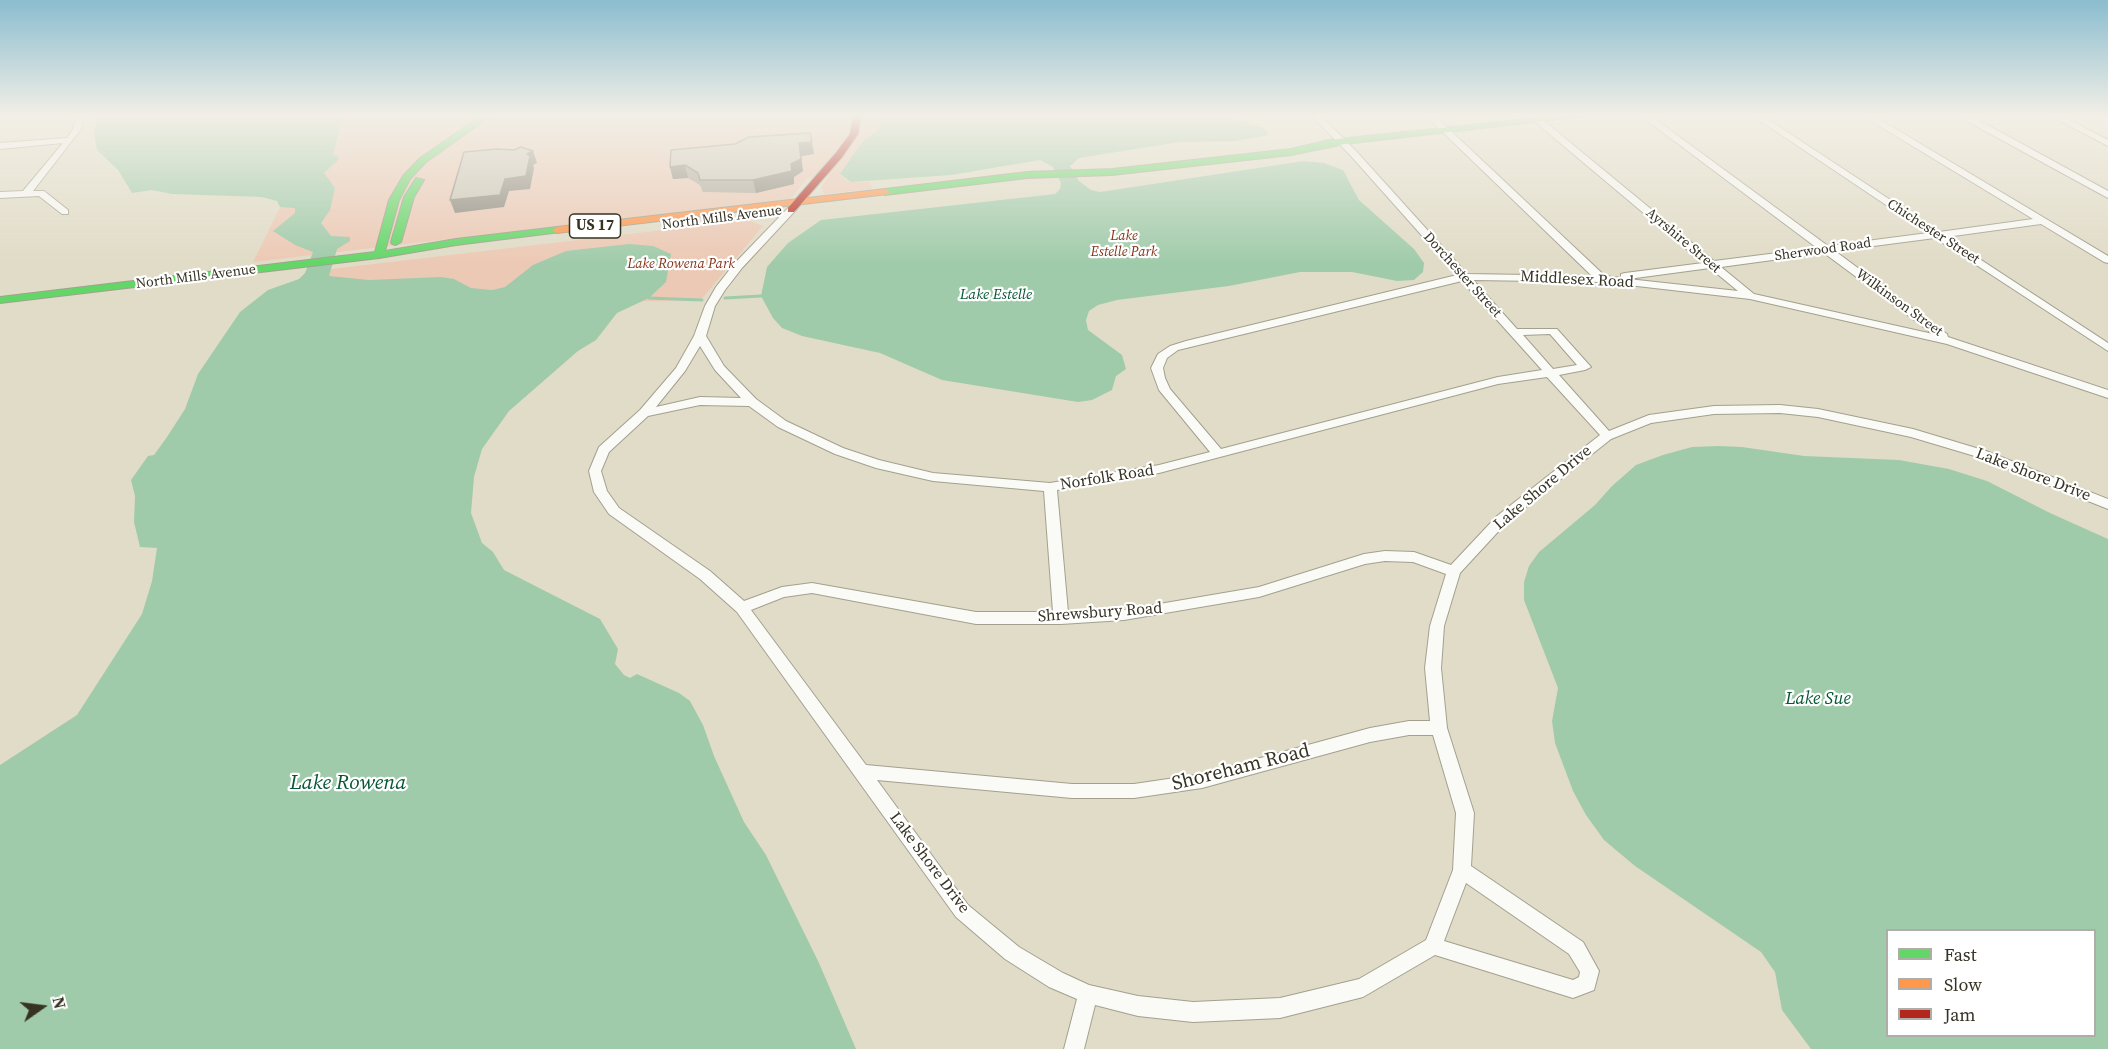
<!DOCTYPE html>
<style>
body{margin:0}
#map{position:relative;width:2108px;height:1049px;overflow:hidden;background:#e1dcc7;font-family:"Source Serif 4",serif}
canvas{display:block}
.legend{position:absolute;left:1886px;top:929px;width:210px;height:108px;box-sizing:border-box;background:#fff;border:2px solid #afada7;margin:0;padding:8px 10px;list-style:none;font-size:18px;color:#363323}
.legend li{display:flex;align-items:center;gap:12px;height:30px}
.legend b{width:30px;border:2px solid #afada7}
.north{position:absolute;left:12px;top:977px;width:60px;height:60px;-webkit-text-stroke:4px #fff;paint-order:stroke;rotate:76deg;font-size:16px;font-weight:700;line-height:24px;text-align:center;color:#363323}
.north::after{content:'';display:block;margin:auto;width:21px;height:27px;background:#363323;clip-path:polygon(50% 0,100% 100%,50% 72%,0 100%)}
</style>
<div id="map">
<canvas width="2108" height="1049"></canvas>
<ul class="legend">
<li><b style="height:8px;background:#63d668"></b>Fast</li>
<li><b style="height:8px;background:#ff974d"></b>Slow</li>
<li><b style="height:8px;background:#b3261e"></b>Jam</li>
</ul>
<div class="north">N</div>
</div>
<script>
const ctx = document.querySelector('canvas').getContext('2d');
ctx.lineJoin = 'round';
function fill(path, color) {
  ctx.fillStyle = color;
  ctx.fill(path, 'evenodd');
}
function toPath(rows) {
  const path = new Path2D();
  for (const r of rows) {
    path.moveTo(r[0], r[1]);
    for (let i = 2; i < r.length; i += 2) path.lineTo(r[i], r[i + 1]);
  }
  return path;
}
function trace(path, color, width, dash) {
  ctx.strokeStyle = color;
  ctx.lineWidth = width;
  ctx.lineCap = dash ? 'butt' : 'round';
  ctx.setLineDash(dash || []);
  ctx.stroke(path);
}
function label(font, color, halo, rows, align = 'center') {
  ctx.font = font + ' "Source Serif 4",serif';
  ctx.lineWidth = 4.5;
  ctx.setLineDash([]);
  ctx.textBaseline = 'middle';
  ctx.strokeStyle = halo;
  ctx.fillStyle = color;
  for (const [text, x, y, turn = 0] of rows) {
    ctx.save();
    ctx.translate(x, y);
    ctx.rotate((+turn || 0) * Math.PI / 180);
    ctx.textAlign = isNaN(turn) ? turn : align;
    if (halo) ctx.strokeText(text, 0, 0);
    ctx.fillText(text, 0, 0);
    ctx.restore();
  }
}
fill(toPath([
 [306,116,903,116,866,172,840,175,850,182,870,182,872,189,824,194,821,187,829,176,808,178,790,199,253,262,288,191],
 [748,220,763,226,700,301,320,302,331,269]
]), '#ecc9b5');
fill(toPath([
 [97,116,344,116,341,123,333,155,337,156,339,159,324,173,335,188,330,210,321,223,331,236,350,237,350,241,337,249,329,276,369,280,441,277,454,279,471,288,492,290,505,287,533,265,566,251,629,244,653,246,671,254,666,282,649,298,617,313,596,340,578,351,509,411,482,449,474,477,471,513,482,543,493,552,504,570,600,619,618,649,615,664,624,675,630,678,637,674,679,693,690,701,703,725,714,756,744,822,766,855,819,963,856,1049,0,1049,0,765,77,715,142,614,152,581,157,548,140,547,134,522,135,496,131,480,148,456,154,455,167,437,185,409,198,374,240,312,268,290,299,279,305,273,313,252,295,245,273,231,295,213,295,208,280,207,277,201,262,197,172,194,152,190,132,193,118,170,97,150,94,134],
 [884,116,1220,116,1248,123,1264,128,1269,135,1235,141,1180,142,1079,158,1070,166,1079,181,1091,190,1100,192,1304,161,1324,163,1343,170,1359,200,1414,249,1424,263,1423,272,1414,280,1397,281,1352,272,1300,272,1229,286,1117,300,1098,305,1089,311,1086,320,1088,330,1122,355,1126,369,1116,376,1112,390,1092,400,1078,402,942,380,880,353,802,336,782,328,773,318,761,296,767,267,788,243,821,220,1055,194,1060,189,1061,183,1053,167,1040,160,951,175,851,182,840,174,862,142,880,128],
 [1718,446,1742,447,1804,456,1899,460,1949,469,1987,481,2050,513,2108,539,2108,1049,1811,1049,1782,1010,1775,972,1761,952,1635,866,1604,840,1586,815,1573,791,1555,743,1552,721,1558,688,1524,600,1524,582,1529,566,1539,552,1595,505,1612,486,1636,465,1663,455,1692,447],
 [1888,930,2094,930,2094,1036,1888,1036]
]), '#a0cbaa');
trace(toPath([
 [649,298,702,300],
 [725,298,761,296]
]), '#a0cbaa', 3);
const street = toPath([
 [76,116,84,116,81,129,33,191,44,191,68,210,68,214,62,214,39,196,0,198,0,192,23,191,63,143,0,149,0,143,67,138,73,129,76,116],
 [1312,116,1321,116,1357,152,1467,274,1592,276,1426,116,1435,116,1605,276,1621,278,1621,274,1625,273,1703,263,1528,116,1538,116,1714,261,1817,248,1641,116,1651,116,1828,246,1928,233,1753,116,1763,116,1939,232,2033,219,1863,116,1874,116,2108,256,2108,263,2104,262,2041,224,1946,237,2108,343,2108,351,1935,238,1835,251,1947,334,1948,337,2108,390,2108,398,1947,344,1750,299,1602,282,1473,280,1517,329,1557,329,1591,367,1585,370,1559,375,1609,431,1649,415,1714,406,1780,405,1818,409,1913,429,1986,451,2108,499,2108,509,1978,457,1911,437,1818,417,1780,413,1714,414,1651,423,1611,439,1507,522,1460,573,1444,626,1441,668,1447,728,1474,813,1471,866,1583,942,1599,971,1594,990,1573,998,1435,955,1363,997,1280,1018,1193,1022,1138,1016,1095,1005,1084,1049,1064,1049,1077,999,1049,987,1005,959,956,917,737,612,700,579,609,514,594,492,589,471,599,447,640,410,676,368,694,336,705,306,716,287,734,264,788,208,791,207,796,210,794,212,742,268,725,290,715,306,706,336,724,366,756,399,786,421,843,448,879,460,933,473,1050,483,1159,465,1210,452,1159,390,1151,368,1158,354,1170,346,1186,341,1457,275,1351,156,1312,116],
 [1824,253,1933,334,1754,294,1721,267,1824,253],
 [1710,268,1738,291,1628,279,1710,268],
 [1462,281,1542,370,1498,377,1221,449,1170,389,1165,378,1163,368,1167,358,1178,350,1462,281],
 [1550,334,1577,365,1553,369,1523,335,1550,334],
 [700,346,715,370,741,398,700,397,656,407,685,371,700,346],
 [1547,377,1600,435,1497,516,1451,565,1414,552,1385,551,1364,554,1259,587,1124,610,1068,612,1057,490,1159,473,1498,384,1547,377],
 [700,405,749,406,778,427,835,454,876,468,933,481,1044,491,1053,612,976,612,812,583,782,587,744,601,710,571,619,508,607,491,601,471,609,452,648,416,700,405],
 [1385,561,1413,562,1446,574,1430,626,1425,668,1430,721,1409,721,1370,728,1202,774,1134,784,1072,784,866,765,751,610,784,597,812,593,976,624,1061,624,1124,620,1259,597,1365,564,1385,561],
 [1409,735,1433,735,1456,813,1453,870,1426,940,1359,979,1280,998,1193,1002,1138,996,1089,985,1063,973,1019,947,968,905,877,780,1072,798,1134,798,1202,788,1370,742,1409,735],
 [1466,883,1569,954,1580,972,1579,977,1573,980,1444,941,1466,883],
 [1965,116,1971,116,2108,191,2108,198,1965,120,1965,116],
 [2051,116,2062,116,2108,140,2108,146,2051,116]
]);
const fast = toPath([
 [481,116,491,116,426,162,410,179,399,200,385,251,456,239,557,227,561,228,561,232,456,245,379,258,0,303,0,297,375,252,389,200,403,176,420,158,481,116],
 [1554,116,1586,116,1345,144,1291,155,1112,175,1027,178,885,195,880,192,885,189,1027,172,1112,169,1291,149,1329,140,1554,116],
 [416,178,424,180,414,197,401,242,396,245,392,244,391,242,404,197,416,178]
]);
const slow = toPath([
 [885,189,890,192,888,194,557,233,552,230,557,227,885,189]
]);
const jam = toPath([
 [853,116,861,116,858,134,842,157,794,212,788,212,788,208,836,153,850,134,853,116]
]);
trace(street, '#a3a08f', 2);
trace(fast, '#a3a08f', 2);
trace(slow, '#a3a08f', 2);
trace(jam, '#a3a08f', 2);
fill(street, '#fafaf7');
fill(fast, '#63d668');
fill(slow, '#ff974d');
fill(jam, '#b3261e');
fill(toPath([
 [814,154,801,156,803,171,794,177,794,184,756,193,703,192,700,185,688,178,673,179,670,167]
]), '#afa99d');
fill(toPath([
 [812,142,814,154,801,156,803,171,794,177,794,184,756,193,753,180,791,164,799,143],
 [533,151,537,163,533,165,534,168,530,189,509,191,504,207,455,213,450,200,505,179,527,154],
 [685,165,688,178,673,179,670,167]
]), '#8f8a7f');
const building = toPath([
 [810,133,812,142,799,143,801,159,791,164,792,171,753,180,700,180,698,173,685,165,670,167,671,150,735,144,749,137,810,133],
 [521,147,533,151,527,154,530,156,526,176,505,179,500,195,450,200,464,152,497,149,514,150,521,147]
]);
fill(building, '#ccc5b6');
trace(building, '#8f8a7f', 1.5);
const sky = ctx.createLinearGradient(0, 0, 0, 263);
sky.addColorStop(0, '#8bbdcf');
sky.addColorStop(0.44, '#f2efe6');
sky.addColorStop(1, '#f2efe600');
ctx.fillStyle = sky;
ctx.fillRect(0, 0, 2108, 263);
label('14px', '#363323', '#fff', [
 ["North Mills Avenue",722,218,-7],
 ["Chichester Street",1933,232,33],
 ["Ayrshire Street",1683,241,40],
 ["Sherwood Road",1823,250,-8],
 ["Dorchester Street",1462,275,48],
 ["North Mills Avenue",196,277,-7],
 ["Wilkinson Street",1899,303,36]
]);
label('italic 14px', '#84341b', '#fff', [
 ["Lake",1124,236],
 ["Estelle Park",1124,252],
 ["Lake Rowena Park",681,264]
]);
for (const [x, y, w] of [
 [595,226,51]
]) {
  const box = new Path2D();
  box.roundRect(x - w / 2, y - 12, w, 24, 4.5);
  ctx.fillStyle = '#fff';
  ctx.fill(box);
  trace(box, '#363323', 1.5);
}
label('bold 15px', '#363323', null, [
 ["US 17",595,226]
]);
label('italic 15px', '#065734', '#fff', [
 ["Lake Estelle",996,295]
]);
label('16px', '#363323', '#fff', [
 ["Middlesex Road",1577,280,3],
 ["Lake Shore Drive",2033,475,21],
 ["Norfolk Road",1107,478,-9],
 ["Lake Shore Drive",1543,488,-40],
 ["Shrewsbury Road",1100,613,-4],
 ["Lake Shore Drive",929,863,53]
]);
label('italic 18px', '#065734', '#fff', [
 ["Lake Sue",1818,699]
]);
label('20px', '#363323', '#fff', [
 ["Shoreham Road",1241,768,-14]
]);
label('italic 21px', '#065734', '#fff', [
 ["Lake Rowena",348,784]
]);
</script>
